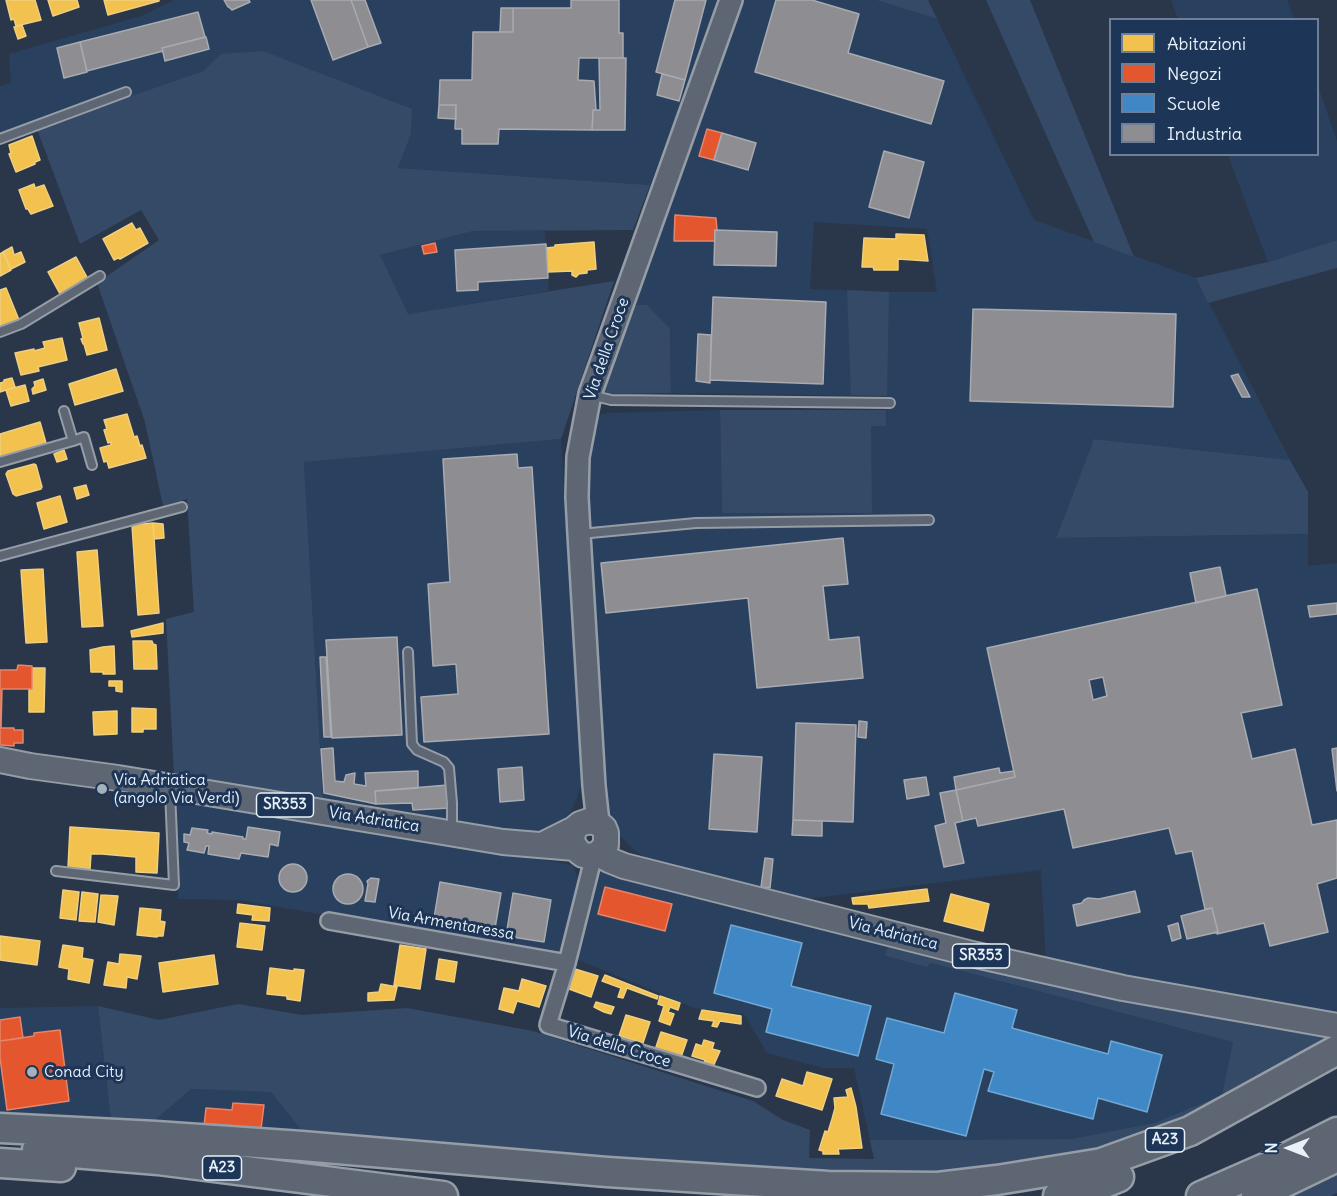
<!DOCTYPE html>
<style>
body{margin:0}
#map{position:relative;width:1337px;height:1196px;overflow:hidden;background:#2a374a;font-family:Delius,sans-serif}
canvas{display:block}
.legend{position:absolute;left:1109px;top:18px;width:210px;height:138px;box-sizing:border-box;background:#1d3557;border:2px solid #6e8097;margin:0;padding:8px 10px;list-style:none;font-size:18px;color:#e8f1f8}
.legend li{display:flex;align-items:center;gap:12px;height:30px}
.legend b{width:30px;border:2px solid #6e8097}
.north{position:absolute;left:1259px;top:1118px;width:60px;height:60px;-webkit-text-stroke:4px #1d3557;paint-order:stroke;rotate:270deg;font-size:16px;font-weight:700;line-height:24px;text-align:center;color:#e8f1f8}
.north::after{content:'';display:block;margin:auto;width:21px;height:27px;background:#e8f1f8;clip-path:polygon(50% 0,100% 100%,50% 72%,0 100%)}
</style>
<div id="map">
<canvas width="1337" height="1196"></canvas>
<ul class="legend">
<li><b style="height:16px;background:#f2c14e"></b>Abitazioni</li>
<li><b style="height:16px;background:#e4572e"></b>Negozi</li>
<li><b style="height:16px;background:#3f88c5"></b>Scuole</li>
<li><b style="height:16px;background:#8d8d92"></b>Industria</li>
</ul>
<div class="north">N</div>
</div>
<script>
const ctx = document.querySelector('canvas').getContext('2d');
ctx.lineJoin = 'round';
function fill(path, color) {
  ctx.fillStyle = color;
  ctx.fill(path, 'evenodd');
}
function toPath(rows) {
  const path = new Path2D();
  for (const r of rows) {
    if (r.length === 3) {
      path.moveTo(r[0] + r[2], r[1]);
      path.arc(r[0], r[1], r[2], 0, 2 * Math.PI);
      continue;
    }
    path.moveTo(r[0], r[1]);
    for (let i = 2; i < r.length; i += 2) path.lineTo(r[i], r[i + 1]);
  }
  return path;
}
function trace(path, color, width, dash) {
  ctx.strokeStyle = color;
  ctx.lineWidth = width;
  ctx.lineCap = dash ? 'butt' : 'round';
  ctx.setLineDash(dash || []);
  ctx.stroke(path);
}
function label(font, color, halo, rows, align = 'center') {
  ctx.font = font + ' Delius,sans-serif';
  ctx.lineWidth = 6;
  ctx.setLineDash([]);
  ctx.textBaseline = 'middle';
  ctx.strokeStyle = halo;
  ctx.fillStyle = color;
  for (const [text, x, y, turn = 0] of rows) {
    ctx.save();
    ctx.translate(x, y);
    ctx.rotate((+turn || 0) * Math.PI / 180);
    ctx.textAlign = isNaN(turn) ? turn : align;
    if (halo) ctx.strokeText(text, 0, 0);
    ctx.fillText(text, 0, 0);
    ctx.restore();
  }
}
fill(toPath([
 [175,0,717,0,691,77,650,185,398,168,411,134,221,54,203,71,0,143,0,86,11,83,9,54,141,16],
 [738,0,876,0,937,19,1034,220,1196,278,1290,460,1094,439,1056,538,1308,534,1308,566,1337,563,1337,1013,1046,963,1041,870,790,901,647,858,637,852,626,842,617,832,610,821,605,807,588,523,588,487,595,424,598,418,602,414,609,413,720,410,722,513,871,426,886,426,887,396,671,393,670,329,631,305],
 [814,222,927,229,937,292,889,292,810,289],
 [1171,0,1287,0,1294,19,1178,19],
 [1318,86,1337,141,1337,240,1268,262,1228,155,1318,154],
 [473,231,545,231,549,291,408,314,379,255],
 [561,439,581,770,581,785,577,798,571,811,563,819,552,826,539,832,521,833,323,800,304,461],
 [175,798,573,865,579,881,559,955,238,900,178,899,178,850],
 [598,869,888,945,885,956,927,967,931,963,1234,1042,1222,1095,1154,1123,1071,1139,870,1140,854,1068,823,1068,767,1053,744,1014,695,1008,574,958],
 [98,1006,112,1130,0,1123,0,1008],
 [191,1089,271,1092,310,1141,145,1129]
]), '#2a405f');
fill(toPath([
 [876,0,928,0,937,19],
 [986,0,1030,0,1134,257,1094,242],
 [263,51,412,109,411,134,398,168,650,185,633,230,473,231,380,255,408,314,614,281,561,439,304,462,323,800,174,775,166,619,194,612,187,499,163,506,145,422,97,283,159,240,141,210,80,244,37,129,203,71,221,54],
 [1337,240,1337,268,1208,303,1196,278,1268,262],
 [847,290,889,292,887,396,851,395],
 [631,305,647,305,670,329,671,393,608,394,601,387],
 [720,410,886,410,886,426,871,426,872,513,722,513],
 [1094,439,1290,460,1308,492,1308,534,1056,538],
 [888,945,1337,1038,1203,1113,1121,1146,919,1181,310,1141,271,1092,191,1089,145,1129,112,1130,98,1006,159,1020,238,1004,302,1015,407,1008,533,1031,753,1101,783,1120,810,1130,809,1158,874,1159,870,1140,1071,1139,1154,1123,1222,1095,1233,1042,931,963,927,967,885,956],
 [1337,1169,1337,1193,1331,1196,1285,1196]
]), '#354a67');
const homes = toPath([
 [6,0,35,0,41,20,16,26,14,19,11,20,6,0],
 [48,0,77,0,79,7,53,16,48,0],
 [104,0,159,0,159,1,108,15,104,0],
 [22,25,26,36,18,39,14,27,22,25],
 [32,136,40,160,35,162,35,164,16,172,9,154,11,153,9,145,32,136],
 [34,184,35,188,44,185,53,206,31,214,28,209,26,209,19,190,34,184],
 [132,223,136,230,140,228,148,243,120,259,118,258,114,260,103,239,132,223],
 [896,234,924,235,928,261,898,259,898,270,874,270,873,267,862,267,864,238,896,239,896,234],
 [594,242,596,269,587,270,587,273,578,274,578,275,576,277,572,275,572,271,548,272,546,248,555,247,555,245,594,242],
 [12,247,14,255,21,252,25,262,11,269,3,252,12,247],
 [3,252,11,270,0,276,0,254,3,252],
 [76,257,88,279,60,294,48,272,76,257],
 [6,288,19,320,0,328,0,290,6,288],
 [99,318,107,350,87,355,84,344,83,344,81,339,83,338,79,323,99,318],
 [62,338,67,360,38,367,39,371,21,375,15,353,34,349,34,351,45,348,43,342,62,338],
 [116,369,123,391,75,405,69,384,116,369],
 [12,378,15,387,0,392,0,383,4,382,4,380,12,378],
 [43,379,46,390,33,394,32,389,35,386,34,382,43,379],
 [25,385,29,401,11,406,6,390,25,385],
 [127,414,134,437,137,436,140,446,142,445,146,458,109,468,107,461,104,462,100,448,111,445,111,442,108,443,104,430,107,429,104,420,127,414],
 [40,422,46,443,0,457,0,434,40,422],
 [64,450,67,459,57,462,54,454,64,450],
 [34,464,36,465,42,487,41,489,16,496,13,494,6,474,8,471,34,464],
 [86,485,89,495,77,499,74,488,86,485],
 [60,496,67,522,44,529,37,503,60,496],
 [153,523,159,613,138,615,132,525,153,523],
 [153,523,163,524,164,538,154,539,153,523],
 [97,550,103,626,82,627,77,552,97,550],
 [43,569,47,642,26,643,21,570,43,569],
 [163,623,163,633,132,637,131,631,163,623],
 [133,641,152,641,153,644,156,645,157,669,134,669,133,641],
 [114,646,115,674,103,674,103,672,91,672,90,650,103,647,114,646],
 [32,668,45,668,44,712,29,712,29,689,32,689,32,668],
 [109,681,122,681,122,692,116,691,116,686,109,686,109,681],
 [132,708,156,709,156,729,143,729,143,732,132,732,132,708],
 [117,711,117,734,94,735,93,712,117,711],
 [70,827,159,833,157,873,136,872,136,857,102,854,91,854,90,869,68,868,70,827],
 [927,889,929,901,869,908,868,904,853,904,852,898,927,889],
 [63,890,79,892,76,920,60,918,63,890],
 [82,892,98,894,95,922,79,921,82,892],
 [951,894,989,904,983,931,944,921,951,894],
 [101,895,118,896,114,925,98,922,101,895],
 [238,904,270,908,269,921,252,920,253,915,237,913,238,904],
 [140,908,161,910,160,921,165,922,163,936,158,936,157,937,137,935,140,908],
 [240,923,265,926,262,950,237,947,240,923],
 [0,936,40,941,37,965,0,960,0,936],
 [63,945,83,948,82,958,93,960,89,983,68,979,69,969,59,967,63,945],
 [400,945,426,949,420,989,394,985,400,945],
 [120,954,141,956,137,979,127,977,126,988,104,985,108,962,119,964,120,954],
 [214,955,218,984,163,992,159,963,214,955],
 [439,959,457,962,454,982,436,979,439,959],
 [270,968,294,971,294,969,304,970,300,1001,287,999,287,996,267,994,270,968],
 [575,969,598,976,591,997,569,989,575,969],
 [605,975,658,996,657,999,627,988,623,998,618,997,621,988,602,981,605,975],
 [522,979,546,986,539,1007,517,1001,513,1013,499,1009,504,988,519,991,522,979],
 [381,984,397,987,394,1000,368,1001,368,993,379,992,381,984],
 [660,996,680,1003,678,1010,670,1007,668,1012,674,1014,670,1025,659,1021,664,1006,658,1004,660,996],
 [596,1002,614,1007,611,1014,604,1012,594,1007,596,1002],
 [702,1010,741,1016,741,1024,720,1021,717,1027,712,1026,714,1021,699,1019,702,1010],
 [626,1015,650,1022,643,1043,619,1036,626,1015],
 [661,1032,687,1040,681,1057,655,1050,661,1032],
 [704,1040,714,1043,712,1049,720,1051,712,1069,703,1066,705,1060,692,1056,696,1044,702,1046,704,1040],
 [807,1072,832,1079,822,1110,776,1096,782,1079,803,1086,807,1072],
 [851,1088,856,1107,862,1148,838,1149,839,1154,823,1154,823,1151,819,1150,825,1131,828,1132,832,1119,835,1108,834,1098,848,1097,846,1090,851,1088]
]);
fill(homes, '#f2c14e');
trace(homes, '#efcf81', 1.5);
const shops = toPath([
 [707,129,722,133,714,160,699,156,707,129],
 [675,215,716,218,717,230,715,230,715,241,674,241,675,215],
 [435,243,437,252,424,254,422,246,435,243],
 [18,665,32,666,32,689,2,689,1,728,14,728,14,730,23,730,23,743,14,743,14,746,0,745,0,670,17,670,18,665],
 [605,887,672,904,665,931,598,914,605,887],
 [20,1017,23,1038,0,1041,0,1020,20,1017],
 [60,1030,69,1101,7,1110,0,1058,0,1041,34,1036,34,1033,60,1030],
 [233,1103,264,1105,261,1129,220,1125,220,1127,204,1126,206,1108,232,1110,233,1103]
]);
fill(shops, '#e4572e');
trace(shops, '#e5856b', 1.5);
const schools = toPath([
 [731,925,802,943,791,986,871,1006,858,1056,766,1032,772,1009,714,993,731,925],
 [955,993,1017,1010,1012,1028,1108,1054,1111,1041,1162,1055,1147,1112,1098,1098,1093,1119,988,1091,994,1072,984,1069,966,1136,881,1114,894,1064,876,1059,887,1018,944,1033,955,993]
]);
fill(schools, '#3f88c5');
trace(schools, '#72a8d4', 1.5);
const industry = toPath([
 [224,0,249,0,250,2,232,10,229,7,228,7,224,0],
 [311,0,351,0,368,47,333,60,311,0],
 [351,0,365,0,381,43,368,47,351,0],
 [571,0,619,0,619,33,623,33,623,58,579,58,578,80,594,81,596,110,593,110,592,130,499,129,498,144,462,144,462,129,455,129,456,105,439,105,440,80,472,80,473,32,513,32,513,8,571,8,571,0],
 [675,0,706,0,685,80,656,72,675,0],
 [776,0,812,0,859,14,848,53,944,81,931,124,755,72,776,0],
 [501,8,513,8,513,32,500,32,501,8],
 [198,12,205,37,162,48,163,51,87,71,80,42,198,12],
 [206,37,209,49,165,61,162,48,206,37],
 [80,42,87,72,64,78,57,48,80,42],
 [599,58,626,58,625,130,592,130,593,110,600,110,599,58],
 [662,74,685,80,679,101,657,95,662,74],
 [439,105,456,105,456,119,438,118,439,105],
 [722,133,756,143,748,170,714,160,722,133],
 [884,151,924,162,909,218,869,207,884,151],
 [715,230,777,232,776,266,714,265,715,230],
 [546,244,548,278,478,282,478,290,457,291,455,250,546,244],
 [713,297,826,302,823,384,710,380,713,297],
 [973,309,1176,314,1173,407,970,401,973,309],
 [698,334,711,335,710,383,696,381,698,334],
 [1238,374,1250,397,1242,397,1231,376,1238,374],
 [517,454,518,468,532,467,549,734,424,742,421,697,458,694,456,664,433,666,428,584,450,582,443,459,517,454],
 [843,538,848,584,823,586,829,640,859,637,863,678,757,688,748,598,606,613,601,563,843,538],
 [1220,567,1226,596,1196,603,1190,573,1220,567],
 [1257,589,1282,705,1241,713,1252,759,1295,749,1312,825,1337,820,1337,878,1317,884,1328,932,1270,946,1264,923,1217,934,1216,932,1218,932,1212,908,1205,909,1192,851,1176,854,1169,828,1073,848,1064,809,978,826,976,818,963,821,956,790,1015,777,987,648,1257,589],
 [1103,677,1107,696,1093,700,1089,680,1103,677],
 [1337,603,1337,614,1310,617,1308,606,1337,603],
 [397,637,402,735,332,738,326,640,397,637],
 [320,657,326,657,331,737,324,737,320,657],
 [859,721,867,722,866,738,858,737,859,721],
 [796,723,856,725,853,822,793,820,796,723],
 [333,748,335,781,344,782,346,775,355,773,354,784,366,786,365,773,418,771,418,788,375,791,376,804,324,793,321,749,333,748],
 [1337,748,1337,791,1332,749,1337,748],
 [714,754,762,757,757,832,709,829,714,754],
 [522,767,524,800,500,802,498,769,522,767],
 [999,768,1000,773,1014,771,1015,777,956,790,954,777,999,768],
 [926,777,929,795,907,799,904,780,926,777],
 [448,785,450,808,413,810,412,803,376,804,375,791,448,785],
 [956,790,963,821,955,823,964,863,944,867,935,826,946,823,940,793,956,790],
 [793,820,822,821,822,836,792,835,793,820],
 [248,827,280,832,278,846,270,844,268,857,241,853,239,859,208,854,209,846,206,846,204,853,187,850,189,843,184,842,184,834,190,835,192,828,208,830,207,833,212,834,212,832,243,837,243,839,246,839,248,827],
 [765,858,773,859,770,888,761,887,765,858],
 [293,878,14],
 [348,889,15],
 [371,878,379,879,375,902,365,901,368,884,367,881,371,878],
 [440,882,501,893,494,934,433,924,440,882],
 [1135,891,1140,912,1077,926,1073,905,1082,903,1084,900,1088,898,1099,899,1135,891],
 [513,893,551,900,544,942,506,936,513,893],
 [1212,908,1218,932,1187,939,1181,916,1212,908],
 [1178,923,1181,938,1172,941,1168,926,1178,923]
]);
fill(industry, '#8d8d92');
trace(industry, '#a8abb1', 1.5);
const service = toPath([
 [0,139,126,92],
 [0,332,21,324,100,276],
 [591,395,611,400,890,403],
 [73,441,84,437,92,465],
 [0,462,73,441,64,411],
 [580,534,696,523,929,520],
 [0,556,182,507],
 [408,652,412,744,417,750,444,762,449,768,452,803,452,831],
 [56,871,174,885,170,791]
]);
const minor = toPath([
 [594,855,567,963,548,1025,757,1088],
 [329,921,567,963]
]);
const secondary = toPath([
 [598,823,594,786,579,534,577,497,578,457,590,394,731,0]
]);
const primary = toPath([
 [0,760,30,766,118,778,503,842,575,848],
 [542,845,574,829,580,824,589,821,598,823,604,828,606,833,606,845,598,854,589,856,583,855,579,852,573,844,572,839,574,829],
 [598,854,609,860,624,866,976,955,1123,988,1337,1026]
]);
const motorway = toPath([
 [0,1128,156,1136,302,1146,607,1172,828,1186,938,1187,997,1180,1102,1163],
 [37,1150,158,1160,443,1196],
 [0,1163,61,1167],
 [1085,1169,1190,1131,1337,1050],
 [1058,1196,1100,1185,1119,1177],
 [1201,1196,1274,1164,1337,1132],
 [1256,1196,1337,1157]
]);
trace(service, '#959da7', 12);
trace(minor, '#959da7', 20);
trace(secondary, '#959da7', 26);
trace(primary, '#959da7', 28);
trace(motorway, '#959da7', 33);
trace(service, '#5d6672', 8);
trace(minor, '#5d6672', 15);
trace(secondary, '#5d6672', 21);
trace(primary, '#5d6672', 24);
trace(motorway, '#5d6672', 28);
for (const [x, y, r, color] of [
 [102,789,6,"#a6b0bb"],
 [32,1072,6,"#a6b0bb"]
]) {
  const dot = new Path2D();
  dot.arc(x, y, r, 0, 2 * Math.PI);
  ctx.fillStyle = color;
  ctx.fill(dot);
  trace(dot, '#1d3557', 2);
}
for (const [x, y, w] of [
 [285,805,57],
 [981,956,57],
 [1165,1140,39],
 [222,1168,39]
]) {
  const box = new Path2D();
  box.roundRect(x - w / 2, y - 12, w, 24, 4.5);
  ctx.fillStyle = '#1d3557';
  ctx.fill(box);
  trace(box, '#e8f1f8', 1.5);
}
label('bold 15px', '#e8f1f8', null, [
 ["SR353",285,805],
 ["SR353",981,956],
 ["A23",1165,1140],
 ["A23",222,1168]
]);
label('16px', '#e8f1f8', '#1d3557', [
 ["Via della Croce",607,349,-71],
 ["Via Adriatica",374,820,9],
 ["Via Armentaressa",451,924,10],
 ["Via Adriatica",893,934,14],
 ["Via della Croce",619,1047,17]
]);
label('16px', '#e8f1f8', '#1d3557', [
 ["Via Adriatica",114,780],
 ["(angolo Via Verdi)",114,798],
 ["Conad City",44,1072]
], 'left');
</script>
